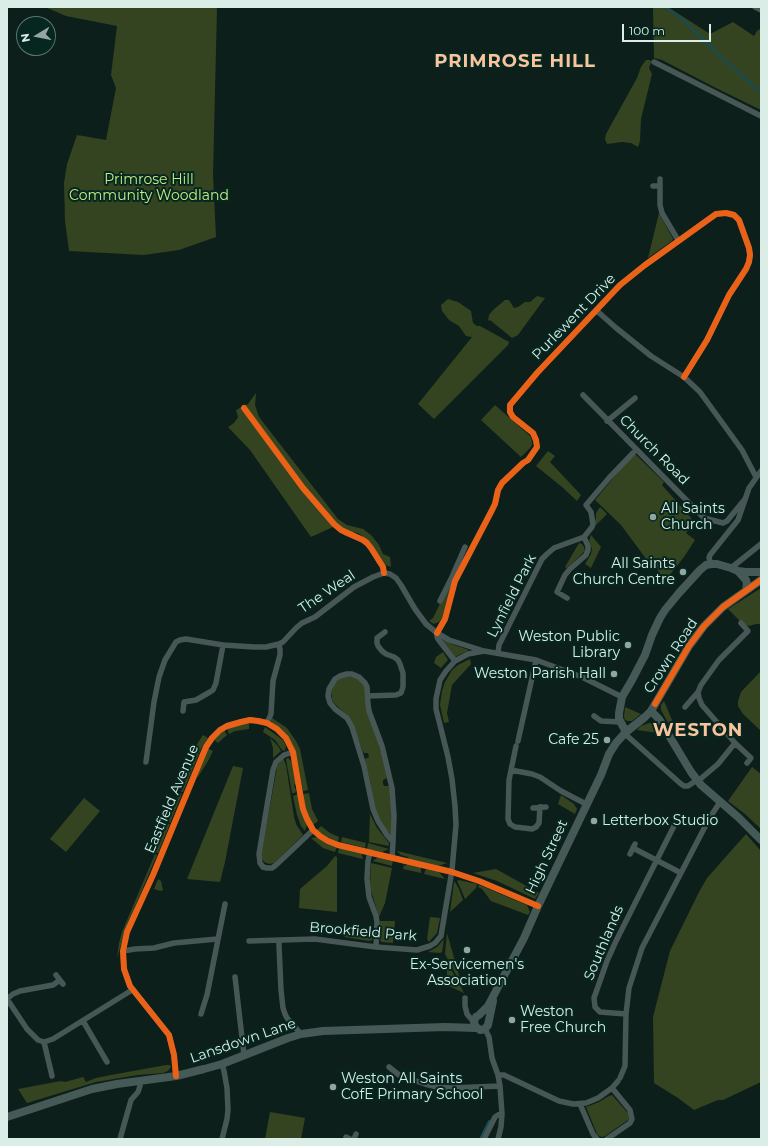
<!DOCTYPE html>
<style>
body{margin:0}
#map{position:relative;width:768px;height:1146px;overflow:hidden;background:#0d1f1b;font-family:Montserrat,sans-serif}
canvas{display:block}
.frame{position:absolute;inset:0;border:8px solid #dbede7;pointer-events:none}
.north{position:absolute;left:16px;top:16px;width:40px;height:40px;box-sizing:border-box;background:#05271f;border:1px solid #5b766f;border-radius:50%;rotate:260deg;font-size:11px;font-weight:700;line-height:16px;text-align:center;color:#dbede7}
.north::after{content:'';display:block;margin:auto;width:14px;height:18px;background:#93a5a0;clip-path:polygon(50% 0,100% 100%,50% 72%,0 100%)}
.scale{position:absolute;left:622px;top:24px;width:89px;height:18px;box-sizing:border-box;border:2px solid #dbede7;border-top:0;padding-left:5px;font-size:12px;line-height:14px;white-space:nowrap;color:#dbede7;-webkit-text-stroke:3px #05271f;paint-order:stroke}
</style>
<div id="map">
<canvas width="768" height="1146"></canvas>
<div class="frame"></div>
<div class="north">N</div>
<div class="scale">100 m</div>
</div>
<script>
const ctx = document.querySelector('canvas').getContext('2d');
ctx.lineJoin = 'round';
function fill(path, color) {
  ctx.fillStyle = color;
  ctx.fill(path, 'evenodd');
}
function toPath(rows) {
  const path = new Path2D();
  for (const r of rows) {
    path.moveTo(r[0], r[1]);
    for (let i = 2; i < r.length; i += 2) path.lineTo(r[i], r[i + 1]);
  }
  return path;
}
function trace(path, color, width, dash) {
  ctx.strokeStyle = color;
  ctx.lineWidth = width;
  ctx.lineCap = dash ? 'butt' : 'round';
  ctx.setLineDash(dash || []);
  ctx.stroke(path);
}
function label(font, color, halo, rows, align = 'center') {
  ctx.font = font + ' Montserrat,sans-serif';
  ctx.lineWidth = 4;
  ctx.setLineDash([]);
  ctx.textBaseline = 'middle';
  ctx.strokeStyle = halo;
  ctx.fillStyle = color;
  for (const [text, x, y, turn = 0] of rows) {
    ctx.save();
    ctx.translate(x, y);
    ctx.rotate((+turn || 0) * Math.PI / 180);
    ctx.textAlign = isNaN(turn) ? turn : align;
    if (halo) ctx.strokeText(text, 0, 0);
    ctx.fillText(text, 0, 0);
    ctx.restore();
  }
}
fill(toPath([
 [45,7,217,7,213,175,216,237,179,250,144,255,69,251,65,221,64,183,67,164,77,135,106,140,116,88,111,75,117,26,66,16],
 [653,7,668,7,710,34,733,22,754,36,757,31,761,28,761,110,716,88,662,60,654,58],
 [646,60,650,60,651,62,649,68,652,74,641,119,640,141,638,147,631,143,622,142,607,144,605,139,606,134,637,78,641,67],
 [659,213,672,237,673,239,672,241,648,258],
 [537,296,545,298,518,335,512,338,490,320,488,321,489,315,493,310,505,300,509,300,514,308,518,307,525,302,530,302],
 [448,299,458,302,471,311,473,323,477,326,480,326,509,342,508,345,434,419,418,404,472,337,466,336,459,326,449,320,442,311,441,305],
 [256,393,255,405,259,417,338,519,347,525,363,529,371,535,379,545,383,554,390,557,391,567,386,565,381,561,371,544,365,538,358,533,346,531,341,527,333,527,311,537,250,450,228,427,234,423,238,417,236,410,248,404],
 [495,405,530,436,532,440,532,445,530,448,521,457,481,420],
 [548,451,555,456,550,462,581,495,577,501,562,487,536,466],
 [634,453,664,482,662,485,692,519,692,526,686,533,695,540,684,557,668,577,666,576,661,581,656,562,647,560,621,525,595,500],
 [600,507,607,514,596,525,594,524,596,518,596,513],
 [591,535,601,547,591,568,585,564,591,554,592,549,589,541],
 [579,543,582,544,584,547,585,551,584,552,567,568,565,567],
 [451,581,452,582,442,618,439,622,434,624,429,621,433,618],
 [761,588,761,624,756,624,749,626,743,624,728,609],
 [441,639,454,645,469,650,455,657],
 [443,652,448,660,441,668,434,663,436,657],
 [470,659,471,664,452,685,447,713,449,722,444,723,440,705,442,691,445,682,452,670,458,665],
 [761,671,761,731,743,714,738,706,738,701,741,692],
 [344,676,357,677,365,687,387,778,383,780,383,784,384,786,390,786,392,813,391,835,387,831,377,814,372,799,371,785,365,760,365,759,369,757,368,753,364,753,363,752,354,727,348,716,335,704,332,700,331,690,334,683],
 [664,701,675,727,672,730,661,710,661,705],
 [625,707,641,714,632,721,628,721,625,720,624,717],
 [272,718,287,728,296,741,300,749,308,790,303,791,296,753,293,745,286,734,273,724,271,722],
 [649,723,654,724,657,726,658,733,637,730,641,726],
 [241,724,249,724,249,729,235,731,229,734,227,728],
 [265,727,283,740,286,746,285,751,282,750,275,740,263,732],
 [224,730,227,735,218,743,213,739],
 [203,735,208,738,201,749,183,792,181,792,187,776,193,755,196,746],
 [270,738,278,746,281,751,273,758,273,748],
 [207,748,213,751,208,761,198,777,197,777,199,772,198,770],
 [283,758,286,765,294,817,296,824,303,835,274,863,269,864,264,862,261,856,277,767,279,763],
 [288,758,292,762,296,784,294,785,296,791,295,793,292,793,286,759],
 [233,766,243,768,225,862,220,882,187,879],
 [752,767,761,774,761,829,745,814,728,801],
 [180,793,182,794,170,823,168,822],
 [309,793,312,809,318,821,313,825,306,810,303,794],
 [298,794,307,824,305,831,301,826,297,815,293,796],
 [561,795,574,804,577,809,575,814,558,804],
 [84,798,100,811,66,852,50,839],
 [370,814,377,828,389,843,389,846,369,842],
 [167,824,170,824,158,853,155,852],
 [321,826,330,833,339,837,338,842,331,839,321,833,317,830],
 [746,834,761,851,761,1082,723,1100,718,1100,694,1110,678,1098,654,1083,653,1017,670,951,699,892,707,878],
 [318,837,337,847,335,852,323,848,311,838],
 [342,837,366,843,365,848,341,842],
 [368,843,389,849,382,852,367,849],
 [339,848,361,852,363,859,338,853],
 [397,851,447,863,438,866,409,859,408,857,401,855],
 [155,854,157,855,125,930,117,959,119,943,122,932],
 [335,856,337,857,337,912,299,908,300,889,327,866],
 [378,857,393,860,392,866,373,861],
 [371,863,392,868,385,903,379,917,372,894,370,886],
 [407,864,421,867,421,873,403,869,404,865,406,866],
 [426,869,439,872,445,879,424,874],
 [496,869,539,893,535,899,497,881,473,873],
 [158,879,161,881,163,890,161,891,154,889],
 [459,880,477,884,476,888,465,899,461,889,457,881],
 [454,882,455,882,459,889,463,900,450,912],
 [479,885,527,905,530,912,528,915,491,901,482,889,478,887],
 [430,917,440,918,437,933,429,942,427,939],
 [380,921,395,921,393,943,381,942,380,939],
 [447,933,462,986,445,954],
 [344,934,364,937,373,937,372,940,369,941,344,937],
 [444,939,442,952,440,953,428,952,437,947],
 [447,962,462,989,464,993,447,985],
 [166,1065,170,1065,171,1067,168,1071,163,1073,138,1075,96,1082,27,1103,18,1089,61,1081,65,1082,83,1077,86,1082,96,1078,111,1075],
 [612,1095,628,1113,629,1116,629,1118,628,1120,605,1136,602,1137,599,1136,597,1134,586,1107,599,1102,609,1096],
 [270,1112,305,1118,301,1139,265,1139]
]), '#344421');
trace(toPath([
 [665,7,679,16,708,44,712,46,713,50,724,59,728,63,761,93],
 [480,1139,489,1121]
]), '#134d5b', 2);
trace(toPath([
 [755,7,761,10],
 [654,62,761,116],
 [660,179,660,205,662,213,678,240],
 [653,186,660,186],
 [596,310,615,327,651,356,684,377,700,392,742,450,756,477],
 [583,395,704,518,723,523,727,521,745,499],
 [607,421,635,398],
 [334,524,346,533,363,540,367,543,371,548,383,567,384,573],
 [711,564,709,558,710,555,738,520,749,488,761,471],
 [731,568,761,544],
 [455,581,451,579,465,547],
 [567,598,557,592,565,575,570,569,586,555,588,550,588,546,584,537],
 [440,601,451,579],
 [437,633,445,619,455,581,491,512,495,504,498,490,502,483,523,463,528,460,537,447,536,440,533,433,513,417,510,412,510,405,537,373,620,285,645,265,716,214,726,213,734,215,739,220,749,248,750,255,749,262,746,269,729,295,707,340,684,377],
 [437,633,437,637,438,639,455,661],
 [498,653,499,645,542,559,547,554,554,548,584,537,592,527,593,524,591,512,586,505,609,478,633,453],
 [368,696,396,695,401,693,403,687,403,673,400,664,398,660,394,657,386,654,382,651,378,646,377,643,377,638,385,632],
 [685,707,698,692],
 [183,711,184,702,196,700,210,692,213,690,216,683,223,645],
 [594,716,601,721,620,722],
 [267,723,271,714,273,681,280,655,280,650,279,644,283,642,296,628,302,623,315,617,354,587,373,577,384,573,390,574,396,578,401,585,415,609,426,624,437,633,449,640,484,651,536,660,582,677,622,697],
 [624,733,681,784,684,786,688,786,697,780],
 [518,741,536,660],
 [735,743,751,758,747,763],
 [516,746,509,780,508,819,510,824,515,827,532,829,536,827,539,823,540,807],
 [293,752,284,755,276,762,273,770,259,854,260,863,263,867,267,868,272,868,276,865,313,830],
 [146,762,154,702,159,677,165,660,176,642,180,640,186,639,223,645,254,647,266,647,279,644],
 [511,770,532,774,540,777,561,791,586,804],
 [698,781,718,764,735,743,702,705,699,698,698,692,701,685,719,660,748,631,741,623],
 [533,808,546,807],
 [633,848,681,873],
 [370,852,368,861,367,879,369,897,376,916,377,922,376,947],
 [630,854,635,844],
 [392,858,393,842,394,816,392,788,382,746,369,711,368,704,367,687,365,683,359,677,352,674,347,674,340,676,335,679,329,689,328,696,330,703,335,709,347,718,352,727,364,766,373,809,378,821,387,835,393,842],
 [249,941,281,940],
 [123,951,135,949,154,948,174,943,217,939],
 [56,975,63,984],
 [235,977,244,1055],
 [60,980,53,985,20,991,13,994,7,999,27,1029,38,1040,44,1042,53,1039,132,990],
 [465,998,465,1006,467,1014,472,1020],
 [201,1014,207,995,225,904],
 [626,1014,600,1012,595,1007,594,998,607,961,616,941,677,820],
 [83,1021,107,1062],
 [485,1029,489,1037,492,1058,498,1075,500,1086,502,1114,501,1127,498,1139],
 [301,1034,287,1018,285,1014,283,1008,281,990,279,945,279,942,281,940,315,939,376,947,417,950,430,946,435,943,441,936,452,870,456,825,455,806,452,779,448,757,436,709,436,699,440,680,446,671,455,661,468,654,484,651],
 [44,1042,52,1076],
 [389,1067,399,1075,425,1084,437,1087,452,1088,500,1086],
 [498,1075,504,1075,559,1101,573,1104,586,1103,598,1098,612,1088,618,1081],
 [176,1076,174,1055,169,1035,130,986,124,969,123,951,127,932,153,875,206,747,212,738,220,730,227,726,241,722,250,720,258,721,267,723,277,729,286,738,293,752,300,793,303,809,307,819,313,830,320,836,328,841,338,845,452,872,479,881,538,906],
 [620,1078,625,1066,626,1014,629,988,642,948,709,819,720,802],
 [580,1104,593,1134,597,1139],
 [346,1137,350,1139],
 [120,1139,131,1100,138,1092,140,1086,140,1080],
 [222,1139,227,1119,228,1110,227,1088,224,1071,222,1064],
 [354,1139,356,1134],
 [484,1139,495,1117,498,1115,502,1114],
 [607,1139,630,1123,632,1119,630,1110,612,1088]
]), '#475756', 5.5);
trace(toPath([
 [738,571,745,572,761,572],
 [651,711,659,719,691,772,701,785,738,817,761,840],
 [626,732,619,719,619,713,622,697,632,680,645,655,652,635,660,618,665,610,679,593,700,570,706,565,711,564,717,564,731,568,738,571,746,580,747,584,746,590],
 [479,1015,488,1006,524,938,538,906,601,775,609,754,616,743,626,732,645,717,651,711,689,646,704,626,723,607,761,580],
 [476,1017,474,1021,475,1026,480,1030,485,1029,488,1025,493,1001],
 [7,1117,92,1089,117,1084,176,1076,204,1069,222,1064,288,1038,301,1034,323,1031,445,1027,476,1028]
]), '#455957', 8);
trace(toPath([
 [244,408,303,488,334,524,341,530,363,540,367,543,371,548,383,567,384,573],
 [437,633,445,619,455,581,491,512,495,504,498,490,502,483,523,463,528,460,537,447,536,440,533,433,513,417,510,412,510,405,537,373,620,285,645,265,716,214,726,213,734,215,739,220,749,248,750,255,749,262,746,269,729,295,707,340,684,377],
 [655,704,689,646,704,626,723,607,761,580],
 [176,1076,174,1055,169,1035,130,986,124,969,123,951,127,932,153,875,206,747,212,738,220,730,227,726,241,722,250,720,258,721,267,723,277,729,286,738,293,752,300,793,303,809,307,819,313,830,320,836,328,841,338,845,452,872,479,881,538,906]
]), '#ea6118', 6);
for (const [x, y, r, color] of [
 [653,517,4,"#93a5a0"],
 [683,572,4,"#93a5a0"],
 [628,645,4,"#93a5a0"],
 [614,674,4,"#93a5a0"],
 [607,740,4,"#93a5a0"],
 [594,821,4,"#93a5a0"],
 [467,950,4,"#93a5a0"],
 [512,1020,4,"#93a5a0"],
 [333,1087,4,"#93a5a0"]
]) {
  const dot = new Path2D();
  dot.arc(x, y, r, 0, 2 * Math.PI);
  ctx.fillStyle = color;
  ctx.fill(dot);
  trace(dot, '#05271f', 1.5);
}
label('14px', '#c3ec84', '#05271f', [
 ["Primrose Hill",149,180],
 ["Community Woodland",149,196]
]);
label('14px', '#dbede7', '#05271f', [
 ["Purlewent Drive",574,317,-46],
 ["Church Road",654,450,45],
 ["The Weal",327,592,-34],
 ["Lynfield Park",512,596,-63],
 ["Crown Road",671,656,-57],
 ["Eastfield Avenue",172,799,-67],
 ["High Street",547,857,-65],
 ["Brookfield Park",363,932,5],
 ["Southlands",604,943,-67],
 ["Lansdown Lane",243,1041,-19]
]);
label('14px', '#dbede7', '#05271f', [
 ["All Saints",661,509],
 ["Church",661,525],
 ["All Saints",675,564,"right"],
 ["Church Centre",675,580,"right"],
 ["Weston Public",620,637,"right"],
 ["Library",620,653,"right"],
 ["Weston Parish Hall",606,674,"right"],
 ["Cafe 25",599,740,"right"],
 ["Letterbox Studio",602,821],
 ["Ex-Servicemen's",467,965,"center"],
 ["Association",467,981,"center"],
 ["Weston",520,1012],
 ["Free Church",520,1028],
 ["Weston All Saints",341,1079],
 ["CofE Primary School",341,1095]
], 'left');
ctx.letterSpacing = '1px';
label('bold 18px', '#f9c49d', '#05271f', [
 ["PRIMROSE HILL",515,62],
 ["WESTON",698,731]
]);
ctx.letterSpacing = '0px';
</script>
